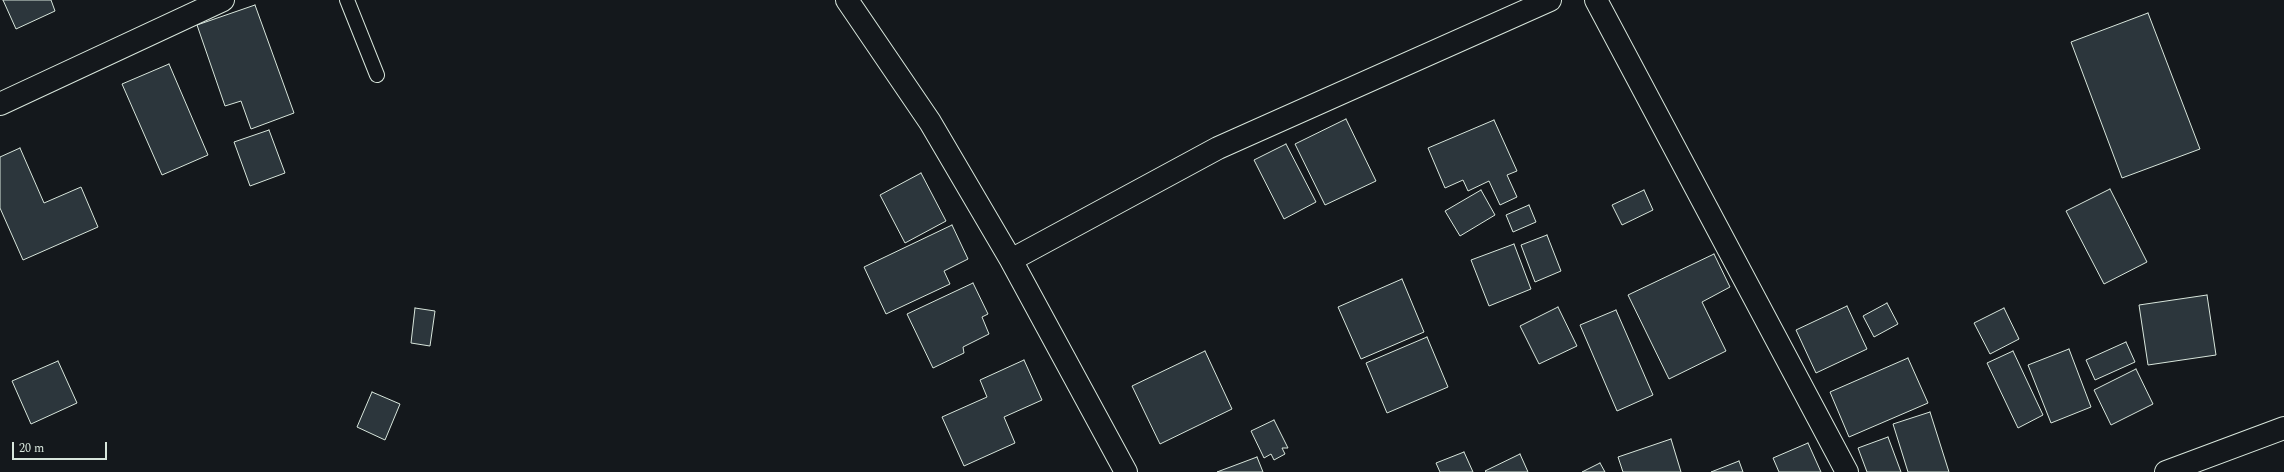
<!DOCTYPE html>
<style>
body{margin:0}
#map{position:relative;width:2284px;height:472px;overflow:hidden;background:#14181c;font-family:Spectral,serif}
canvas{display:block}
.scale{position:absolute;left:12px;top:442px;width:95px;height:18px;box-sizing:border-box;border:2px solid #d8e6dc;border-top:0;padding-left:5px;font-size:12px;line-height:14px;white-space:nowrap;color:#d8e6dc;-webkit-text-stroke:3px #14181c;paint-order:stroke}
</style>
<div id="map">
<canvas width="2284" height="472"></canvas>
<div class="scale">20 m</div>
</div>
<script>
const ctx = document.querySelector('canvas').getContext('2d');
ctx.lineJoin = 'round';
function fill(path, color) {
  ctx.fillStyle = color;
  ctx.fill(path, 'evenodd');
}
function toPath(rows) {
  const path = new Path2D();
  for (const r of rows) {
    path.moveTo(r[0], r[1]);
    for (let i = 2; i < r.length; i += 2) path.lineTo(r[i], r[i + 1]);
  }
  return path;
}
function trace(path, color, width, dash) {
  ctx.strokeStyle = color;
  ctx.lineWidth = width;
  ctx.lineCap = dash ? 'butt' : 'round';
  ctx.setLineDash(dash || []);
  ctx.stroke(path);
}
const building = toPath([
 [3,0,51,0,55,11,16,29,3,0],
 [255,5,294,113,251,129,241,101,225,106,197,25,255,5],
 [2148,13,2200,149,2122,178,2071,42,2148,13],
 [169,64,208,155,162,175,122,84,169,64],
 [1346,119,1376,181,1325,205,1295,144,1346,119],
 [1494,120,1517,171,1507,175,1517,197,1500,205,1489,181,1468,191,1463,180,1445,188,1428,148,1494,120],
 [269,130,285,173,250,186,234,142,269,130],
 [1286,144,1316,202,1284,219,1254,160,1286,144],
 [20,148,44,203,81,187,98,227,23,260,0,208,0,157,20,148],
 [921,173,946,221,905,243,880,195,921,173],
 [2110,189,2147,262,2104,284,2066,211,2110,189],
 [1481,190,1495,215,1460,236,1445,211,1481,190],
 [1644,190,1653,210,1622,225,1612,205,1644,190],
 [1529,205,1536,222,1513,232,1506,215,1529,205],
 [952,225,968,259,944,271,950,284,886,314,864,267,952,225],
 [1547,235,1561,271,1535,282,1521,245,1547,235],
 [1514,244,1531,289,1489,306,1471,260,1514,244],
 [1714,254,1730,287,1702,302,1726,351,1669,379,1628,295,1714,254],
 [1402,279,1424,332,1361,359,1338,307,1402,279],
 [973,283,988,314,982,317,989,334,963,347,964,353,933,368,907,314,973,283],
 [2207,295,2216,355,2148,365,2139,305,2207,295],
 [1887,303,1898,324,1874,337,1863,316,1887,303],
 [1847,306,1867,349,1816,373,1796,330,1847,306],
 [1558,307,1577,346,1539,364,1520,326,1558,307],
 [415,308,435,311,430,346,411,343,415,308],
 [2004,308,2019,339,1990,354,1974,323,2004,308],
 [1616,310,1653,395,1617,411,1580,325,1616,310],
 [1427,337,1448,387,1387,413,1366,363,1427,337],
 [2126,342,2135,362,2095,380,2086,360,2126,342],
 [2069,349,2091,407,2051,423,2028,365,2069,349],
 [1205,351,1232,409,1160,444,1132,386,1205,351],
 [2013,351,2043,415,2018,428,1987,363,2013,351],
 [1908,358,1928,403,1849,437,1830,392,1908,358],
 [1024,360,1042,400,1004,417,1015,443,964,466,942,417,987,397,980,380,1024,360],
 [58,361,77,403,31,424,12,381,58,361],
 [2136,369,2153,404,2111,425,2094,390,2136,369],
 [372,392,400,404,385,440,357,427,372,392],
 [1930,412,1949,472,1908,472,1893,424,1930,412],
 [1274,420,1288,448,1282,448,1285,454,1274,460,1271,454,1264,458,1251,431,1274,420],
 [1888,437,1901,472,1867,472,1858,448,1888,437],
 [1671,439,1681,472,1623,472,1618,457,1671,439],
 [1808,443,1821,472,1779,472,1773,458,1808,443],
 [1464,452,1473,472,1440,472,1436,463,1464,452],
 [1520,454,1528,472,1486,472,1485,471,1520,454],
 [1257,457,1263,472,1217,472,1257,457],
 [1739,461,1743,472,1711,472,1739,461],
 [1600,463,1605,472,1582,472,1600,463]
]);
fill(building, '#2c363c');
trace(building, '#d8e6dc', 1);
const lane = toPath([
 [347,0,377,75]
]);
const street = toPath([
 [847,0,930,122,1011,260,1126,472],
 [1596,0,1847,472],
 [0,104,223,0],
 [1011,260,1218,148,1550,0]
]);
const secondary = toPath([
 [2166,472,2284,428]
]);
trace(lane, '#d8e6dc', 16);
trace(street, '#d8e6dc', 24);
trace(secondary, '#d8e6dc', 24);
trace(lane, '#14181c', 14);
trace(street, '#14181c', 22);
trace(secondary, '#14181c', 22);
</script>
